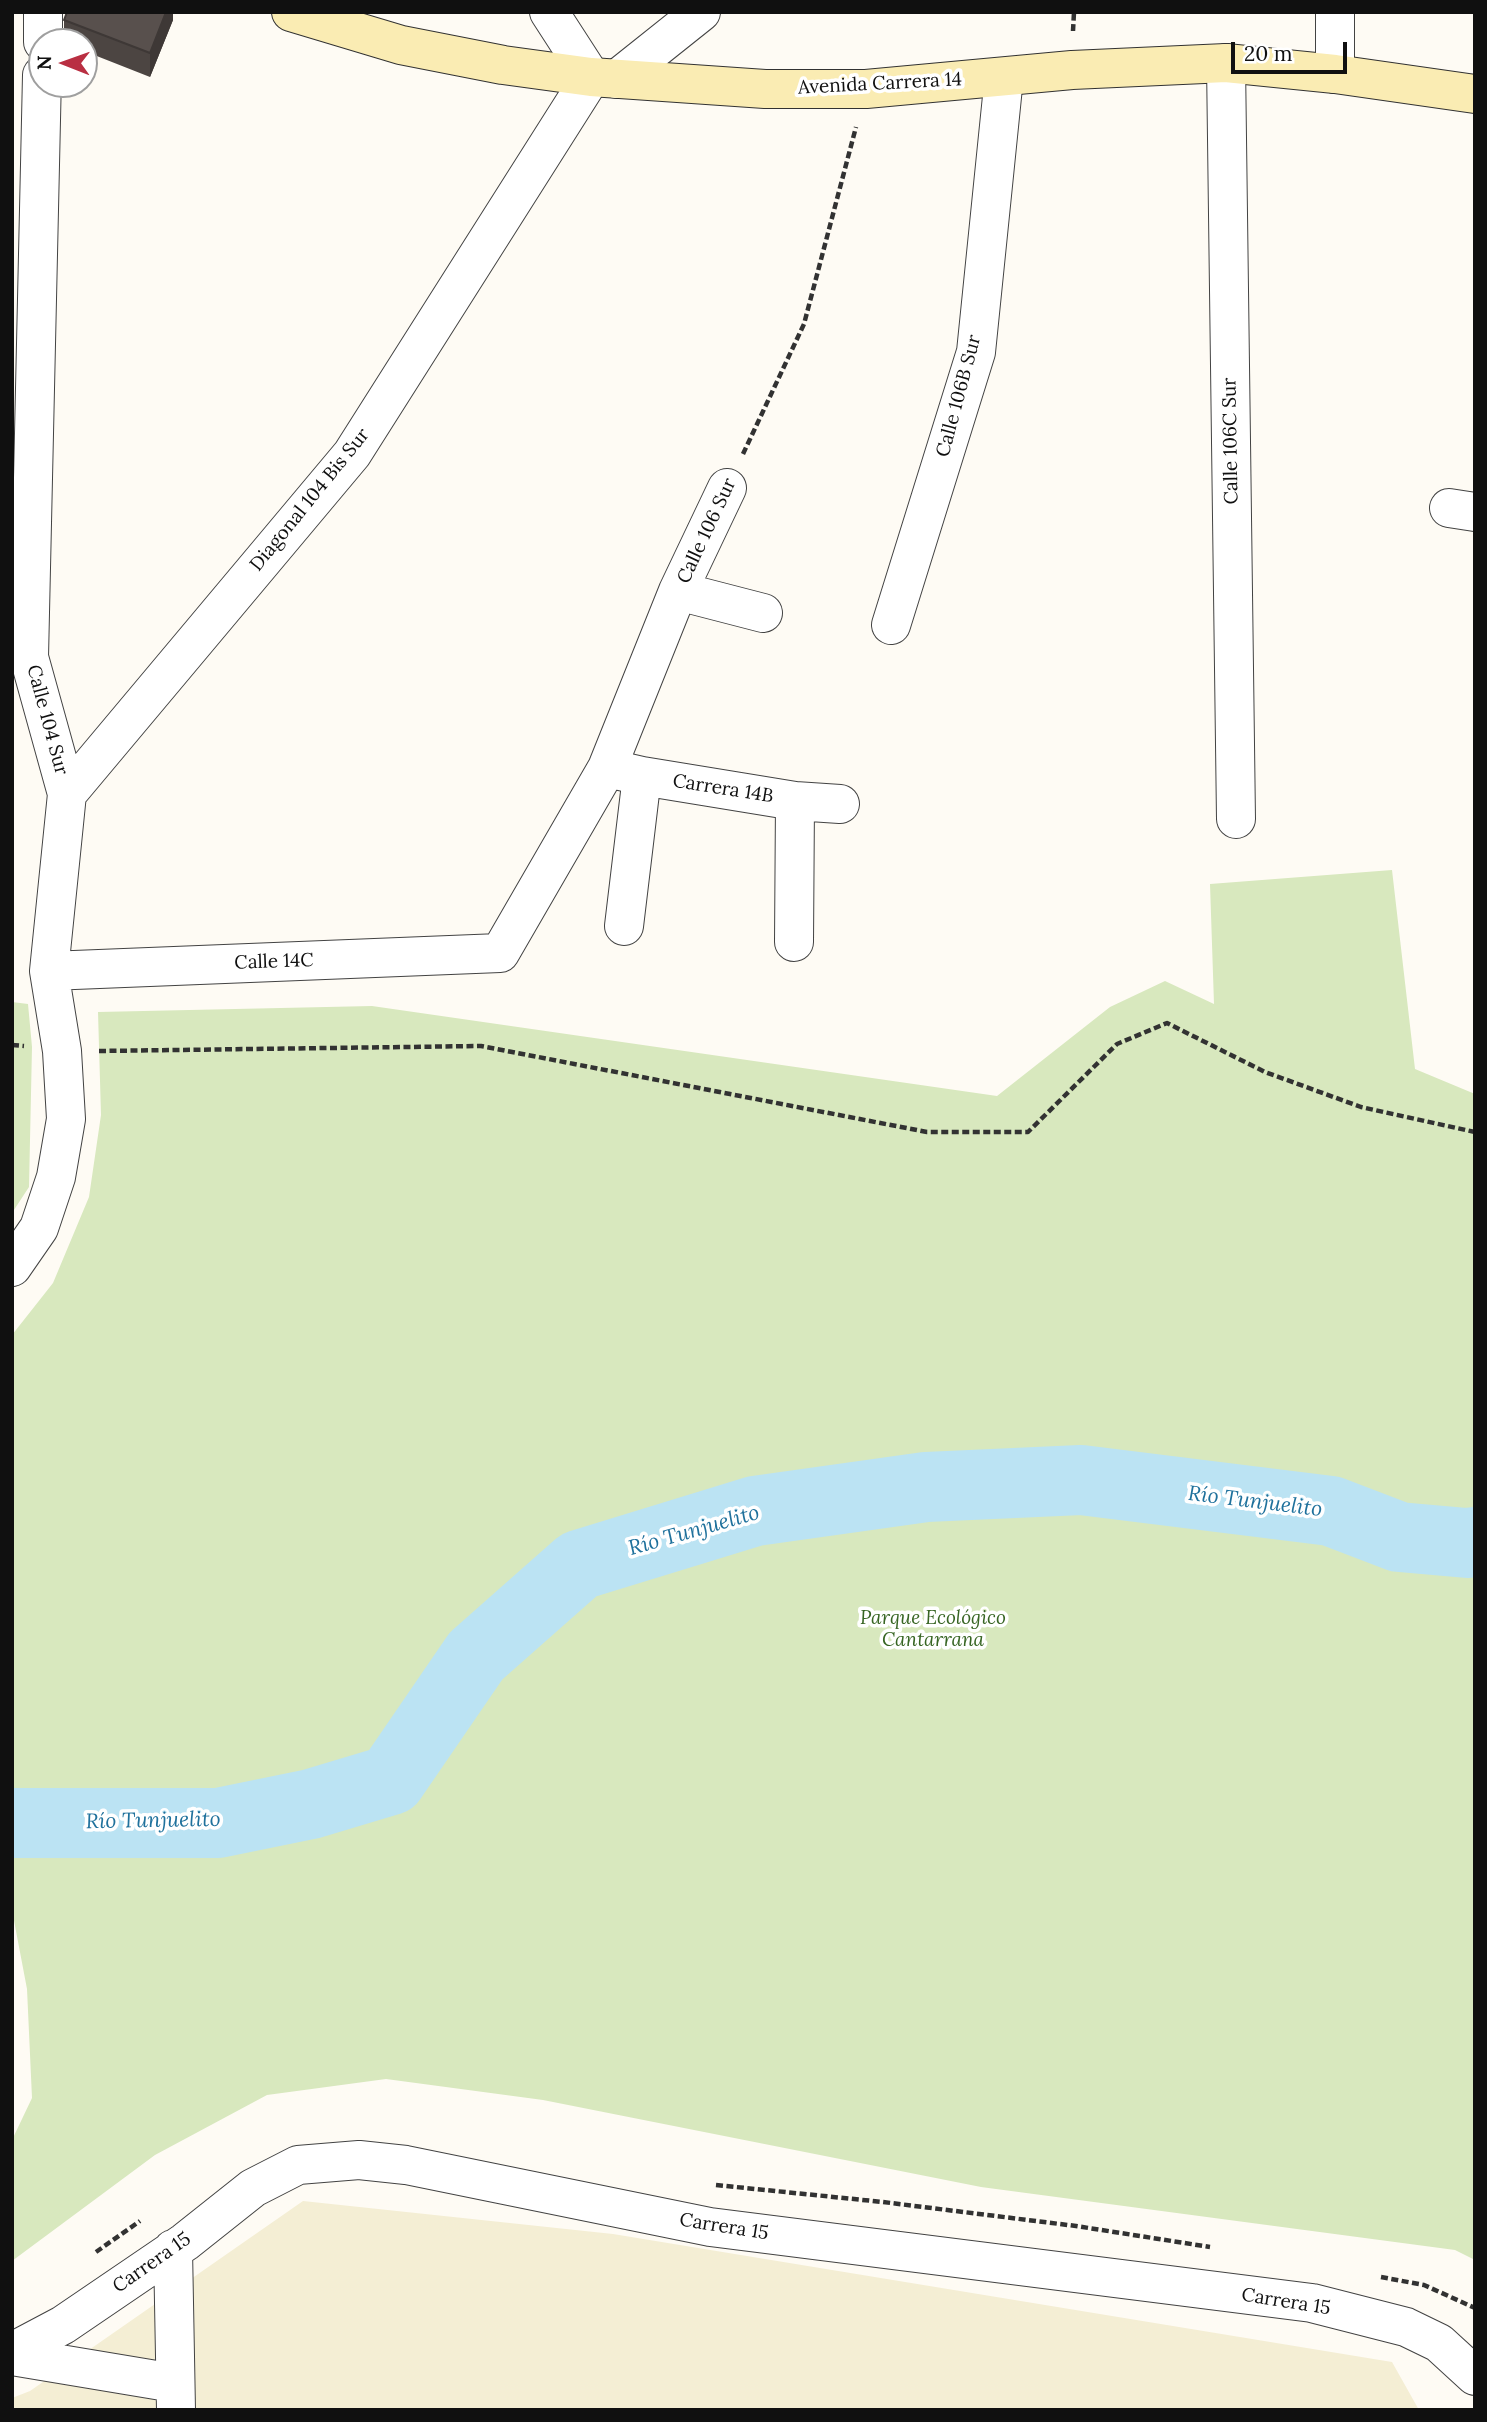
<!DOCTYPE html>
<meta charset="utf-8">
<style>
body{margin:0}
#map{position:relative;width:1487px;height:2422px;overflow:hidden;background:#fefbf4;font-family:Lora,serif}
canvas{display:block}
.frame{position:absolute;inset:0;border:14px solid #101010;pointer-events:none}
.north{position:absolute;left:28px;top:28px;width:70px;height:70px;box-sizing:border-box;background:#fff;border:2px solid #9f9f9f;border-radius:50%;rotate:271deg;font-size:19px;font-weight:700;line-height:28px;text-align:center;color:#101010}
.north::after{content:'';display:block;margin:auto;width:24px;height:32px;background:#b92f42;clip-path:polygon(50% 0,100% 100%,50% 72%,0 100%)}
.scale{position:absolute;left:1231px;top:42px;width:116px;height:32px;box-sizing:border-box;border:4px solid #101010;border-top:0;padding-left:9px;font-size:21px;line-height:24px;white-space:nowrap;color:#101010;-webkit-text-stroke:5px #fff;paint-order:stroke}
</style>
<div id="map">
<canvas width="1487" height="2422"></canvas>
<div class="frame"></div>
<div class="north">N</div>
<div class="scale">20 m</div>
</div>
<script>
const ctx = document.querySelector('canvas').getContext('2d');
ctx.lineJoin = 'round';
function fill(path, color) {
  ctx.fillStyle = color;
  ctx.fill(path, 'evenodd');
}
function toPath(rows) {
  const path = new Path2D();
  for (const r of rows) {
    path.moveTo(r[0], r[1]);
    for (let i = 2; i < r.length; i += 2) path.lineTo(r[i], r[i + 1]);
  }
  return path;
}
function trace(path, color, width, dash) {
  ctx.strokeStyle = color;
  ctx.lineWidth = width;
  ctx.lineCap = dash ? 'butt' : 'round';
  ctx.setLineDash(dash || []);
  ctx.stroke(path);
}
function label(font, color, halo, rows, align = 'center') {
  ctx.font = font + ' Lora,serif';
  ctx.lineWidth = 7;
  ctx.setLineDash([]);
  ctx.textBaseline = 'middle';
  ctx.strokeStyle = halo;
  ctx.fillStyle = color;
  for (const [text, x, y, turn = 0] of rows) {
    ctx.save();
    ctx.translate(x, y);
    ctx.rotate((+turn || 0) * Math.PI / 180);
    ctx.textAlign = isNaN(turn) ? turn : align;
    if (halo) ctx.strokeText(text, 0, 0);
    ctx.fillText(text, 0, 0);
    ctx.restore();
  }
}
fill(toPath([
 [303,2201,613,2234,1392,2362,1419,2410,12,2410,12,2398,30,2391]
]), '#f4eed4');
fill(toPath([
 [1392,870,1415,1069,1475,1094,1475,2260,1455,2250,981,2187,543,2100,386,2079,267,2095,155,2155,12,2261,12,2140,32,2098,27,1989,12,1910,12,1335,53,1283,89,1197,101,1115,98,1012,372,1006,997,1096,1110,1007,1165,981,1214,1004,1210,884],
 [12,1002,28,1004,32,1047,29,1187,12,1213]
]), '#d8e8be');
trace(toPath([
 [12,1823,218,1823,311,1804,391,1780,476,1656,579,1565,755,1511,926,1487,1081,1480,1331,1511,1399,1537,1467,1543,1475,1542]
]), '#bbe3f3', 70);
const minor = toPath([
 [43,42,43,12],
 [1226,63,1236,819],
 [1335,74,1335,12],
 [617,79,701,12],
 [1449,508,1475,512],
 [678,591,763,613],
 [891,625,976,352,1004,77],
 [607,768,642,776,795,801,840,804],
 [67,794,352,454,591,77,549,12],
 [624,926,642,776],
 [794,942,795,801],
 [49,971,500,953,607,768,678,591,727,488],
 [12,1267,39,1228,56,1177,66,1119,62,1051,49,971,67,794,29,657,42,75],
 [173,2249,176,2410],
 [12,2352,63,2325,185,2242,253,2188,298,2165,359,2160,406,2165,710,2227,1312,2303,1406,2327,1439,2343,1475,2376],
 [12,2356,174,2383]
]);
const secondary = toPath([
 [291,12,401,45,503,65,591,77,765,89,866,89,1072,70,1226,63,1335,74,1475,94]
]);
trace(minor, '#434343', 40);
trace(secondary, '#323232', 40);
trace(toPath([
 [1073,31,1074,12],
 [743,454,804,324,856,127],
 [12,1045,24,1046],
 [99,1051,481,1046,927,1132,1028,1132,1117,1044,1167,1023,1265,1072,1361,1107,1475,1132],
 [716,2185,883,2202,1076,2226,1210,2247],
 [96,2252,140,2221],
 [1381,2277,1424,2285,1475,2308]
]), '#323232', 4.5, [7, 3.5]);
trace(minor, '#fff', 38);
trace(secondary, '#faecb3', 38);
fill(toPath([
 [173,12,173,20,150,77,84,51,84,42,64,42,64,20]
]), '#4c4542');
fill(toPath([
 [166,12,173,12,173,20,150,77,150,53]
]), '#3e3836');
const building = toPath([
 [67,12,166,12,150,53,64,20,67,12]
]);
fill(building, '#58504d');
trace(building, '#3e3836', 2);
label('19px', '#101010', '#fff', [
 ["Avenida Carrera 14",880,84,-3],
 ["Calle 106B Sur",959,396,-75],
 ["Calle 106C Sur",1231,441,-91],
 ["Diagonal 104 Bis Sur",310,500,-51],
 ["Calle 106 Sur",707,531,-65],
 ["Calle 104 Sur",47,720,75],
 ["Carrera 14B",723,789,9],
 ["Calle 14C",274,962,-2],
 ["Carrera 15",724,2227,9],
 ["Carrera 15",152,2263,-35],
 ["Carrera 15",1286,2302,9]
]);
label('italic 19px', '#376523', '#fff', [
 ["Parque Ecológico",933,1619],
 ["Cantarrana",933,1641]
]);
label('italic 21px', '#1f719c', '#fff', [
 ["Río Tunjuelito",1255,1502,7],
 ["Río Tunjuelito",694,1531,-16],
 ["Río Tunjuelito",153,1821,-1]
]);
</script>
